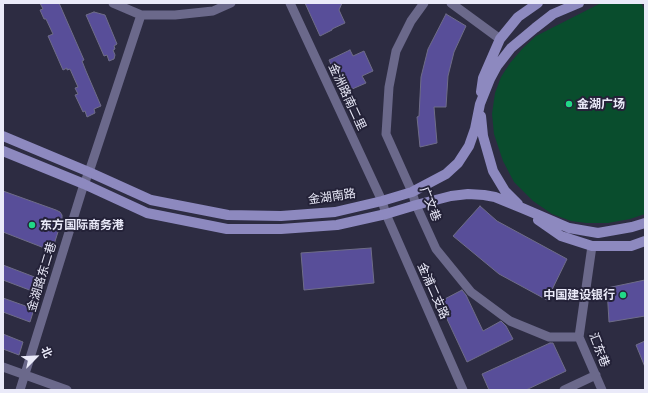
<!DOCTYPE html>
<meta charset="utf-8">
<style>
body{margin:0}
#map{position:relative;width:648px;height:393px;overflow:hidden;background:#2d2c42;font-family:Montserrat,"Noto Sans SC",sans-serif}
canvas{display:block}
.frame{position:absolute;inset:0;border:4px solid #eaeaf9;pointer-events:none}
.north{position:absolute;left:16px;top:337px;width:40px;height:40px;-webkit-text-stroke:3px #242238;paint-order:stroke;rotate:66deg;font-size:11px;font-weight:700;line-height:16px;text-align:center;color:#eaeaf9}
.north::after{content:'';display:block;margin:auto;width:14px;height:18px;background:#eaeaf9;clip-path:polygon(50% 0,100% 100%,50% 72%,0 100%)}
</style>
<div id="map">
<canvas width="648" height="393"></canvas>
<div class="frame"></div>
<div class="north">北</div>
</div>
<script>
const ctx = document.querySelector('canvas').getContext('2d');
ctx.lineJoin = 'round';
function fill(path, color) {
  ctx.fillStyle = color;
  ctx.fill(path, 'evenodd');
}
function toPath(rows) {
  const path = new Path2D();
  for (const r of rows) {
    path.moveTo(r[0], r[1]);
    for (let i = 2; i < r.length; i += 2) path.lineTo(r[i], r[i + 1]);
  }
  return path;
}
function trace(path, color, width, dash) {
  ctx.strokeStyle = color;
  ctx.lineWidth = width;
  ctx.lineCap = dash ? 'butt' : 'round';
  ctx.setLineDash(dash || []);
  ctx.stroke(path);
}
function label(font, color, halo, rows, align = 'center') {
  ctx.font = font + ' Montserrat,"Noto Sans SC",sans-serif';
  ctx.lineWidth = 4;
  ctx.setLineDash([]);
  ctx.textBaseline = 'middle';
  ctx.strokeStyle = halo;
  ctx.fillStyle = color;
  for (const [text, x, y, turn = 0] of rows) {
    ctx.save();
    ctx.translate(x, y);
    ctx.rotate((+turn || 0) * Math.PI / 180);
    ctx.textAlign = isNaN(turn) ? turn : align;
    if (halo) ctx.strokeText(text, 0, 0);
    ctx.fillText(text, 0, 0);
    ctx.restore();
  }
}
fill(toPath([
 [601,3,641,3,645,11,645,214,630,219,608,223,586,223,571,221,552,214,533,201,514,182,503,161,494,134,492,114,495,93,501,77,510,63,523,48,536,36]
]), '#094d2d');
const building = toPath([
 [40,3,59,3,84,60,82,61,86,71,101,106,94,109,95,113,87,117,85,111,83,112,75,95,78,94,75,88,78,87,70,69,67,70,67,68,63,70,48,36,53,34,46,19,44,19,40,10,43,9,40,3],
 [305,3,342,3,339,10,345,23,332,29,332,30,320,36,305,3],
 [94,12,105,15,117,44,114,46,115,49,113,50,115,55,114,59,109,61,107,55,104,56,86,15,94,12],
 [446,14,466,26,454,52,448,76,446,107,434,107,437,143,420,147,417,117,419,116,421,77,428,49,446,14],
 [350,50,353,56,364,51,373,71,362,76,366,83,343,93,329,60,350,50],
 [3,191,56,210,60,212,62,215,62,219,52,251,3,232,3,191],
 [480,206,497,221,567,259,547,300,499,274,453,236,480,206],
 [371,248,374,283,304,290,301,253,371,248],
 [3,265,45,281,40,294,3,280,3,265],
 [645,280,645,316,609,322,607,288,645,280],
 [462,290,466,295,483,331,501,321,506,326,513,339,467,362,439,302,462,290],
 [3,298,34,309,30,322,3,312,3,298],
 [3,334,23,342,19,355,3,349,3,334],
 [645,341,645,367,636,345,645,341],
 [550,343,553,343,566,371,526,390,489,390,482,374,550,343]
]);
fill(building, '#584e99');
trace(building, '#6f6d88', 1);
trace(toPath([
 [113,3,141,15,175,15,213,11,231,3],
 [290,3,382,201,386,214,463,390],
 [424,3,411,21,396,51,389,87,386,134,412,192,416,205,436,249,471,292,510,321,549,337,579,337],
 [451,3,500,39],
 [592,246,579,337,602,390],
 [3,367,67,390],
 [20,390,84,184,89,172,141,15],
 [564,390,596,375]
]), '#6b698b', 9);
trace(toPath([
 [481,92,483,78,500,39,518,17,538,3],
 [481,116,483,136,493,171,505,191,518,204],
 [3,136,89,172,151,200,228,215,281,216,335,212,382,201,412,192,446,174,458,163,469,146,475,129,480,104,490,79,497,66,511,48,535,28,553,14,579,3],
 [3,151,84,184,147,213,227,229,281,229,337,225,386,214,416,205,451,196,468,194,484,195,495,197,522,208,569,228,598,233,632,227,645,223],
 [538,220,561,236,592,246,631,246,645,241]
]), '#8d89bf', 10);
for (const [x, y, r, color] of [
 [569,104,4,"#21d887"],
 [32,225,4,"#21d887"],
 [623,295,4,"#21d887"]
]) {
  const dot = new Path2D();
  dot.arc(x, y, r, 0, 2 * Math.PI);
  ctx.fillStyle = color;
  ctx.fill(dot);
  trace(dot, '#242238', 1.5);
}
label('12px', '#eaeaf9', '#242238', [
 ["金洲路南二里",347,97,65],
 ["金湖南路",332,197,-8],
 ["广文巷",430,204,68],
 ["金湖路东二巷",42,277,-73],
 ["金浦二支路",433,291,66],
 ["汇东巷",599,350,69]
]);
label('bold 12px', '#eaeaf9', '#242238', [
 ["金湖广场",577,104],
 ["东方国际商务港",40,225],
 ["中国建设银行",615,295,"right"]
], 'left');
</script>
